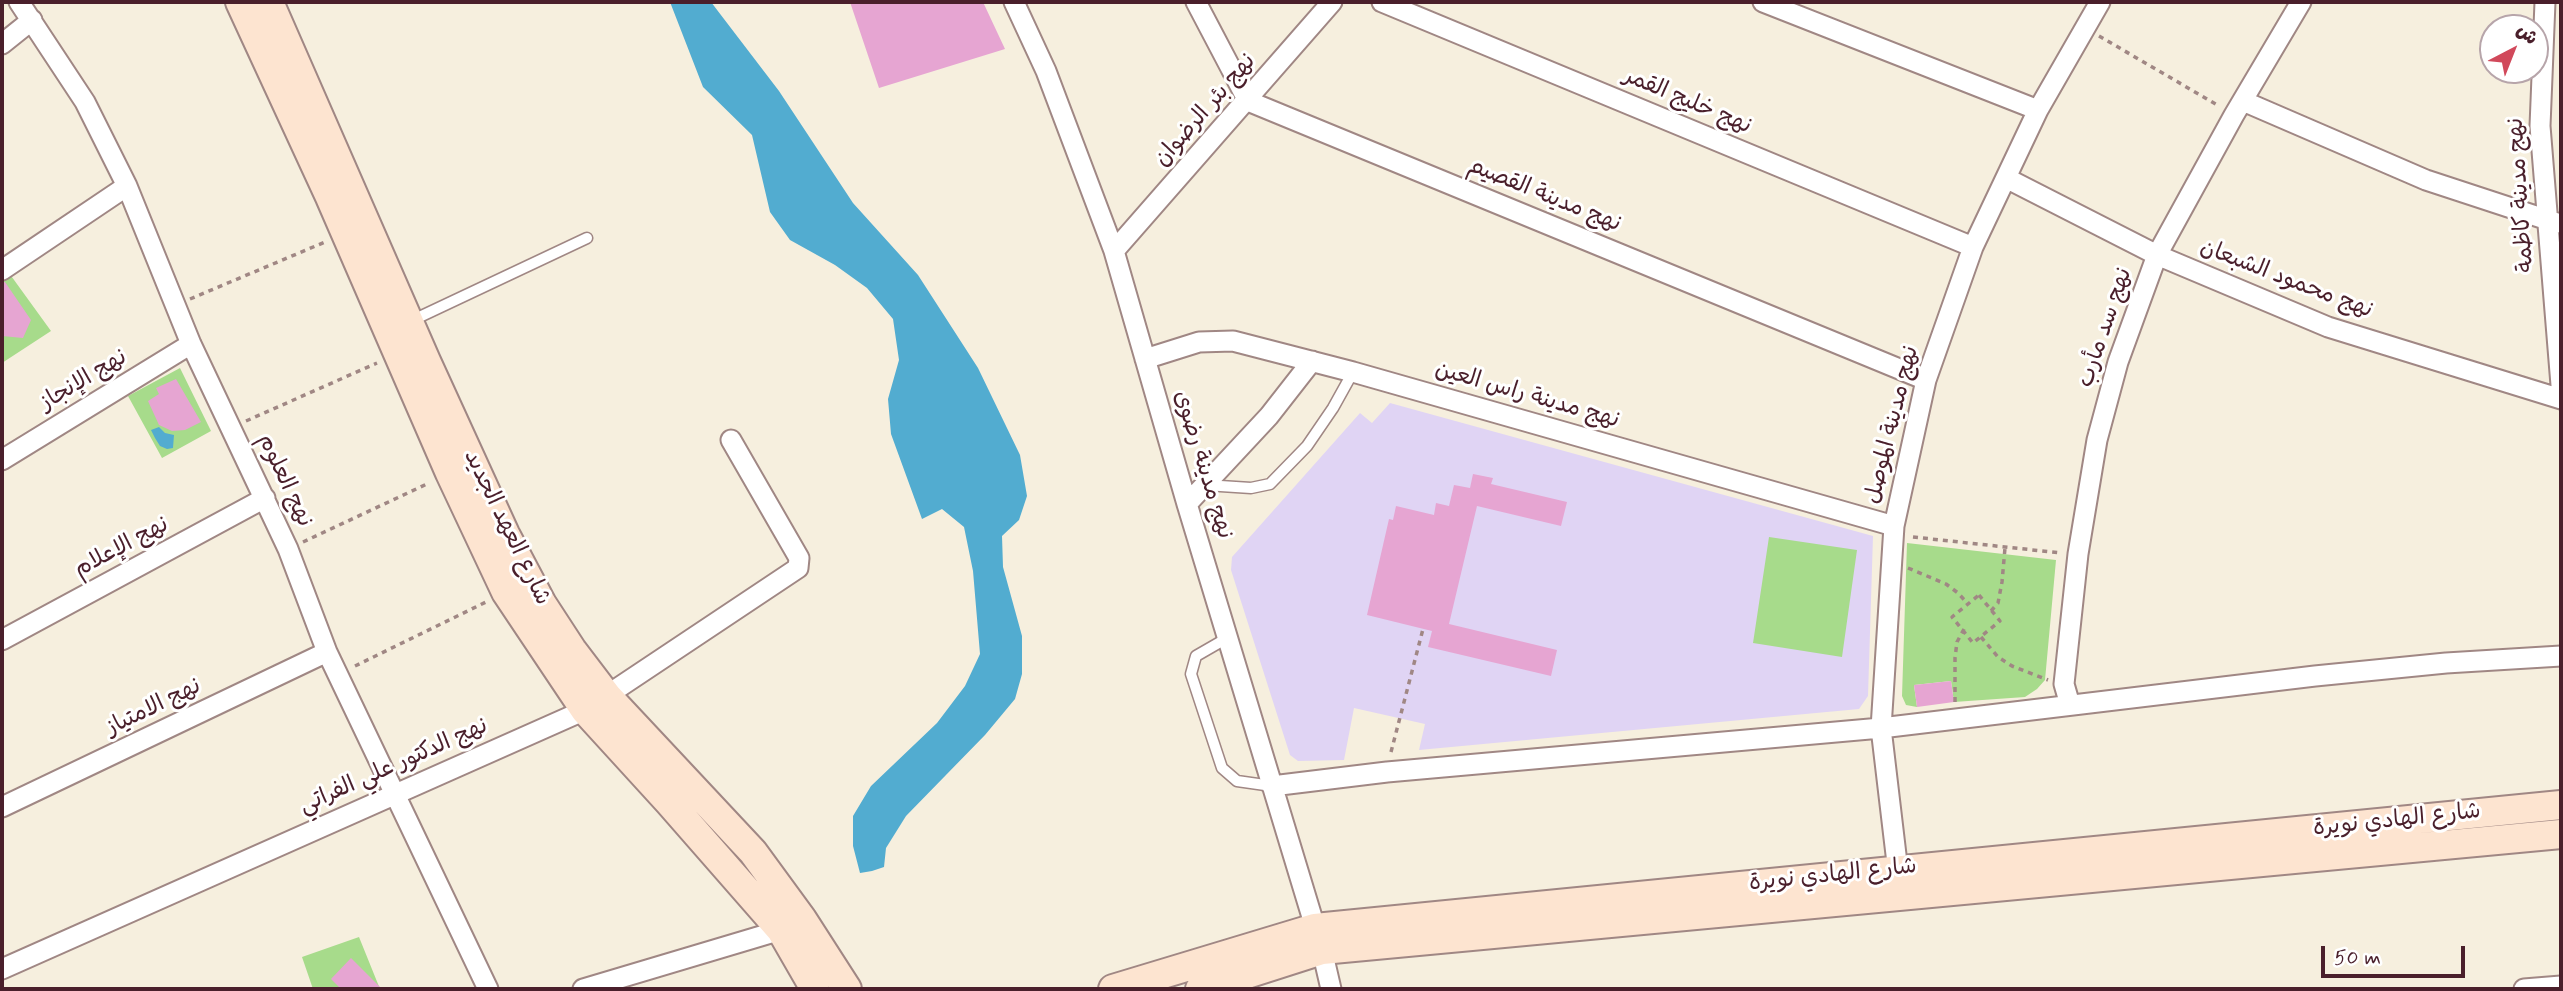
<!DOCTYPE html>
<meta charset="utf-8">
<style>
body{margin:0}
#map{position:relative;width:2563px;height:991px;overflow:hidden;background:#f6efde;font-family:Mynerve,"Playpen Sans Arabic",sans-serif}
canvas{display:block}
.frame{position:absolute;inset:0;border:4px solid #4a1f2b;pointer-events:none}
.north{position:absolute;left:2479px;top:14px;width:70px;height:70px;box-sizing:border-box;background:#fff;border:2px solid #b7a5aa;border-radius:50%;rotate:42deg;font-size:19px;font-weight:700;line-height:28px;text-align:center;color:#4a1f2b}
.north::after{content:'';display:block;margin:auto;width:24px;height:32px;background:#d1495b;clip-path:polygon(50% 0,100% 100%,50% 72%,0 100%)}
.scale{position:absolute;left:2321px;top:946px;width:144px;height:32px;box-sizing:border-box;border:4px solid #4a1f2b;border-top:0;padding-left:9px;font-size:21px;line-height:24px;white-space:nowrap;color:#4a1f2b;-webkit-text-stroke:5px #fff;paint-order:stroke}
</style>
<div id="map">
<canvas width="2563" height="991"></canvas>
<div class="frame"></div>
<div class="north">ش</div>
<div class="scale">50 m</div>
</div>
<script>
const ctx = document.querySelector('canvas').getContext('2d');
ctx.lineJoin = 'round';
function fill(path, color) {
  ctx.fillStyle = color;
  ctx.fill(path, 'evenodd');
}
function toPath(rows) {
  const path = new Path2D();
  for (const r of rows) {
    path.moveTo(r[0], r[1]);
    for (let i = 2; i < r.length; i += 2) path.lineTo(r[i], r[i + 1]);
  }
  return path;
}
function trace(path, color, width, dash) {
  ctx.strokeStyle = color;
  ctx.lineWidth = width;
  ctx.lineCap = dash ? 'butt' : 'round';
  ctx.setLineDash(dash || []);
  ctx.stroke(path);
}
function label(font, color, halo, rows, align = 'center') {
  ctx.font = font + ' Mynerve,"Playpen Sans Arabic",sans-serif';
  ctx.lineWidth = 6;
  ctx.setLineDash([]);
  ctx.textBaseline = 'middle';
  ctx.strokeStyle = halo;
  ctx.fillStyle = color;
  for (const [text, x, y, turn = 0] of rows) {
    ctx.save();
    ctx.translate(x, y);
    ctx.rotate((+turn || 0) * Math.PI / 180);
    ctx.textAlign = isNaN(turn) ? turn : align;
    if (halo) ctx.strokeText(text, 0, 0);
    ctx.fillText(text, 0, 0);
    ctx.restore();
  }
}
fill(toPath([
 [1390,403,1873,536,1868,696,1859,709,1419,750,1425,724,1354,708,1344,760,1298,761,1290,755,1231,570,1232,557,1360,413,1372,423]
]), '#e0d4f4');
fill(toPath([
 [9,273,51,331,2,363,2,277],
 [180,368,211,431,162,458,128,396],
 [1769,537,1857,550,1842,657,1753,643],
 [1907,543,2056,560,2045,680,2037,689,2025,697,1954,702,1951,681,1914,685,1917,707,1906,705,1902,696],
 [359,937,380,989,313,989,302,957]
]), '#a7db8b');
fill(toPath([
 [670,2,711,2,779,91,853,203,918,275,978,368,1020,455,1027,496,1019,520,1002,536,1003,567,1022,636,1022,674,1015,699,985,735,906,816,886,848,884,867,872,871,860,873,853,846,853,816,871,786,937,723,965,686,980,654,973,571,964,527,942,509,922,519,891,434,888,399,899,360,893,319,867,288,835,265,790,240,770,212,752,135,703,87],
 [159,427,165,433,174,435,173,448,167,449,160,446,155,438,151,430]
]), '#52acd0');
fill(toPath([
 [850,2,983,2,1005,49,879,88],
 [2,282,5,282,31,320,23,338,2,336],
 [176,379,201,422,185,430,172,431,159,425,148,401,159,394,156,388],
 [1473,474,1493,478,1491,484,1567,502,1561,526,1477,506,1449,624,1557,650,1551,676,1428,647,1432,631,1367,615,1389,519,1393,520,1396,506,1434,515,1436,503,1449,506,1454,485,1470,488],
 [1951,681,1954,702,1917,707,1914,685],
 [351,958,382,989,341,989,331,979]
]), '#e6a5d2');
const service = toPath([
 [413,320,587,238],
 [1205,485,1251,488,1270,484,1307,446,1333,408,1353,372],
 [1229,637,1196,656,1191,674,1222,768,1237,781,1272,786]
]);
const minor = toPath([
 [19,2,85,102,127,186,191,344,288,549,327,652,488,989],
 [1014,2,1046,71,1114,251,1187,504,1322,950,1331,989],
 [1196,2,1248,101,1926,380],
 [1382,2,1973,247],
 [1763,2,2038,110],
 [2545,2,2540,126,2561,385],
 [2,44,32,20],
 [2243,101,2426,180,2557,223],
 [2006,178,2157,255,2328,327,2561,399],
 [1114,251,1332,2],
 [2,270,127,186],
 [1145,359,1199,342,1233,341,1353,372,1894,526],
 [2,460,191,344],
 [1187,504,1269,416,1312,361],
 [2,640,265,498],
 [2070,705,2064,684,2078,554,2097,440,2118,362,2157,255,2234,115,2301,2],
 [1272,786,1387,772,1881,728,2315,676,2446,663,2561,656],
 [2,807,327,652],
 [1899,880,1881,728,1894,526,1926,380,1973,247,2038,110,2100,2],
 [2,969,585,710,798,568,799,558,731,440],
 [583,989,781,930],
 [2524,989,2561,986]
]);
const secondary = toPath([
 [240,2,330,197,450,473,506,592,585,710,669,802,781,930,815,989],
 [269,2,426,361,505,534,542,604,572,650,607,696,753,852,802,919,847,989],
 [1113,989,1315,928,2561,805],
 [1200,989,1322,950,2561,834]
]);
trace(service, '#a08784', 13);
trace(minor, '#a08784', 23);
trace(secondary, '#a08784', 32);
trace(toPath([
 [2099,36,2219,106],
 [190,299,325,242],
 [246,421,377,363],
 [1913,537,2061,553],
 [303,542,429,483],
 [1908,568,1946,584,1958,593,1968,604],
 [1979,595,2000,621,1973,643,1952,617,1979,595],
 [1991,611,1998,603,2002,582,2005,548],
 [1981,637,1998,657,2012,666,2048,680],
 [355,666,486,602],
 [1955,702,1955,658,1957,642,1964,629],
 [1391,752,1423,629]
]), '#a08784', 3.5, [5, 5]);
trace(service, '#fff', 10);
trace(minor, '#fff', 19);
trace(secondary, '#fde4d0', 28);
label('23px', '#4a1f2b', '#fff', [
 ["نهج خليج القمر",1687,102,23],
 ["نهج بئر الرضوان",1206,111,-49],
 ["نهج مدينة كاظمة",2522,195,-94],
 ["نهج مدينة القصيم",1544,196,22],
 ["نهج محمود الشبعان",2286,280,21],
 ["نهج سد مأرب",2106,328,-71],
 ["نهج الإنجاز",84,381,-31],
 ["نهج مدينة راس العين",1527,396,16],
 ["نهج مدينة الموصل",1893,425,-76],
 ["نهج مدينة رضوى",1202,465,73],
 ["نهج العلوم",284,481,65],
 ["شارع العهد الجديد",506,528,64],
 ["نهج الإعلام",122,548,-28],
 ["نهج الامتياز",154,708,-26],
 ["نهج الدكتور علي الفراتي",394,767,-24],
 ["شارع الهادي نويرة",2397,821,-6],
 ["شارع الهادي نويرة",1833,876,-6]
]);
</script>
